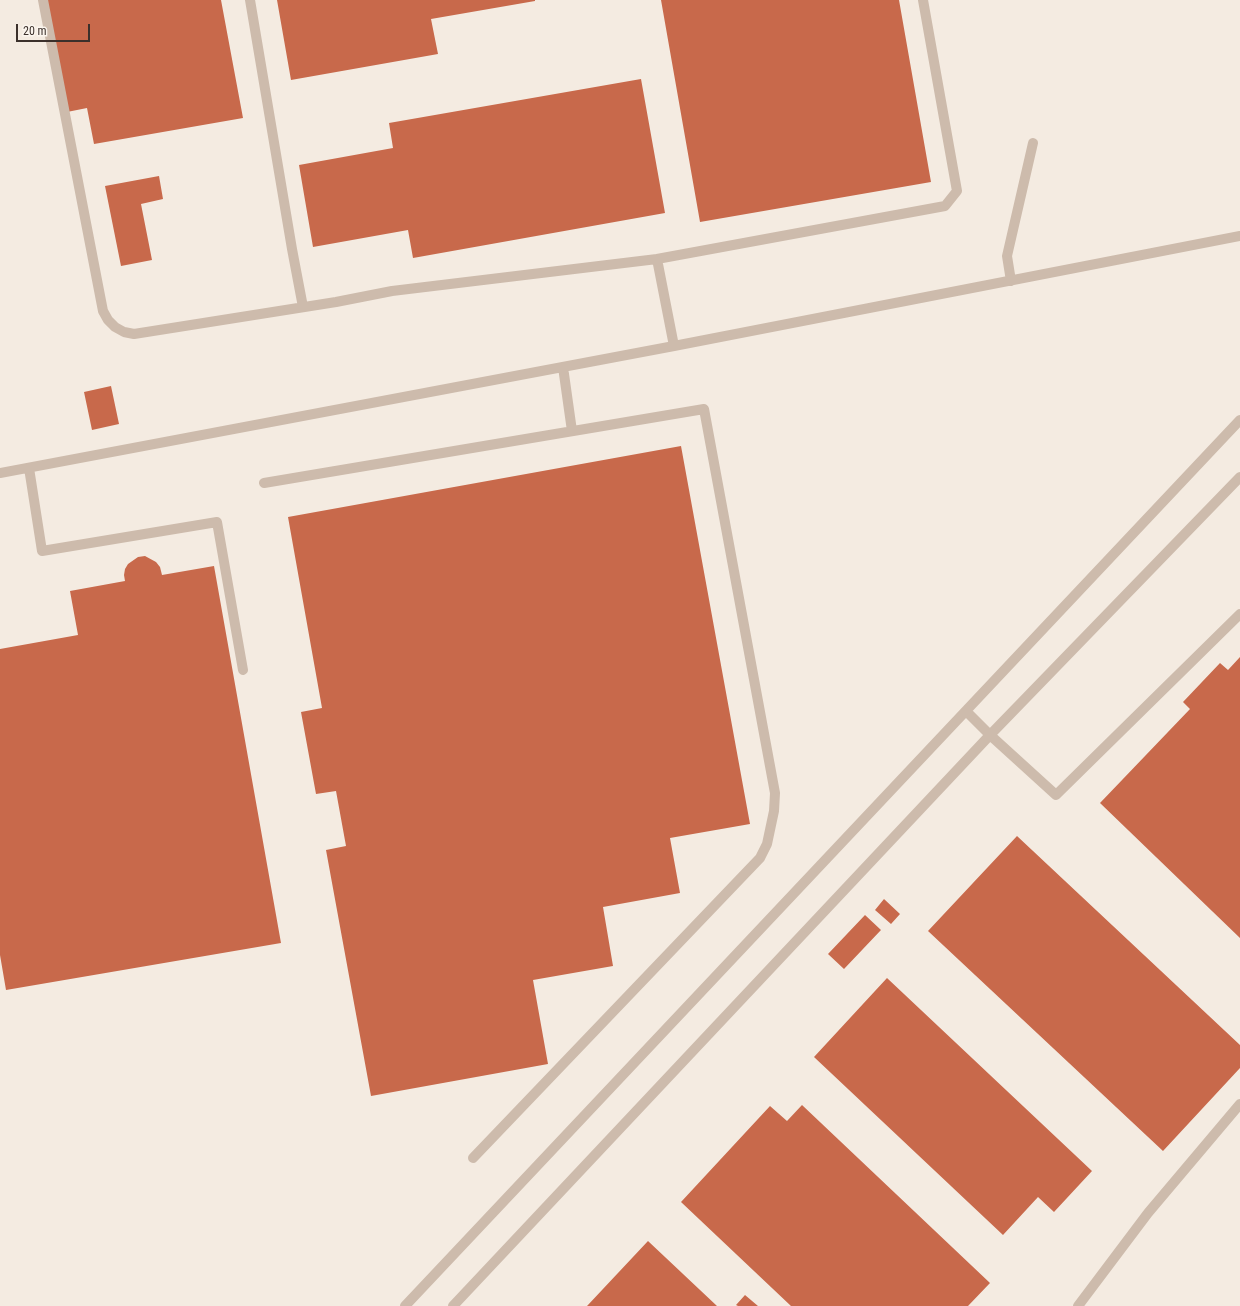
<!DOCTYPE html>
<style>
body{margin:0}
#map{position:relative;width:1240px;height:1306px;overflow:hidden;background:#f4ebe1;font-family:"Roboto Condensed",sans-serif}
canvas{display:block}
.scale{position:absolute;left:16px;top:24px;width:74px;height:18px;box-sizing:border-box;border:2px solid #3b302b;border-top:0;padding-left:5px;font-size:12px;line-height:14px;white-space:nowrap;color:#3b302b;-webkit-text-stroke:3px #fbf5ee;paint-order:stroke}
</style>
<div id="map">
<canvas width="1240" height="1306"></canvas>
<div class="scale">20 m</div>
</div>
<script>
const ctx = document.querySelector('canvas').getContext('2d');
ctx.lineJoin = 'round';
function fill(path, color) {
  ctx.fillStyle = color;
  ctx.fill(path, 'evenodd');
}
function toPath(rows) {
  const path = new Path2D();
  for (const r of rows) {
    path.moveTo(r[0], r[1]);
    for (let i = 2; i < r.length; i += 2) path.lineTo(r[i], r[i + 1]);
  }
  return path;
}
function trace(path, color, width, dash) {
  ctx.strokeStyle = color;
  ctx.lineWidth = width;
  ctx.lineCap = dash ? 'butt' : 'round';
  ctx.setLineDash(dash || []);
  ctx.stroke(path);
}
fill(toPath([
 [46,0,221,0,243,118,94,144,87,108,67,112],
 [277,0,535,0,535,1,431,19,438,54,291,80],
 [661,0,899,0,931,182,700,222],
 [641,79,665,213,413,258,408,230,313,247,299,165,393,148,389,123],
 [159,176,163,199,141,204,152,260,121,266,105,186],
 [111,386,119,424,92,430,84,392],
 [681,446,750,824,670,838,680,893,603,907,613,966,533,980,548,1064,371,1096,326,850,346,846,336,791,316,794,301,712,322,708,288,517],
 [145,556,156,562,160,567,162,575,214,566,281,943,6,990,0,955,0,649,78,635,70,591,125,581,124,575,125,569,128,564,138,557],
 [1240,657,1240,938,1100,803,1190,709,1183,702,1220,663,1228,670],
 [1017,836,1240,1045,1240,1068,1163,1151,928,931],
 [884,899,900,914,891,924,875,910],
 [865,915,881,930,844,969,828,954],
 [887,978,1092,1171,1054,1212,1038,1197,1003,1235,814,1057],
 [802,1105,990,1283,968,1306,791,1306,681,1202,770,1106,787,1121],
 [648,1241,717,1306,587,1306],
 [745,1295,758,1306,738,1306,736,1305]
]), '#c8694b');
trace(toPath([
 [43,0,103,311,108,320,115,327,124,332,134,334,336,302,392,291,657,259,674,346],
 [250,0,292,249,303,307],
 [657,259,945,206,957,191,923,0],
 [1011,281,1007,256,1033,143],
 [563,367,572,431],
 [29,468,42,551,217,522,243,670],
 [0,473,674,346,1240,236],
 [264,483,704,409,775,793,774,811,767,844,760,858,473,1158],
 [966,711,990,735,1056,795,1240,614],
 [405,1306,1240,420],
 [453,1306,990,735,1240,477],
 [1078,1306,1148,1213,1240,1104]
]), '#cdbbac', 10);
</script>
